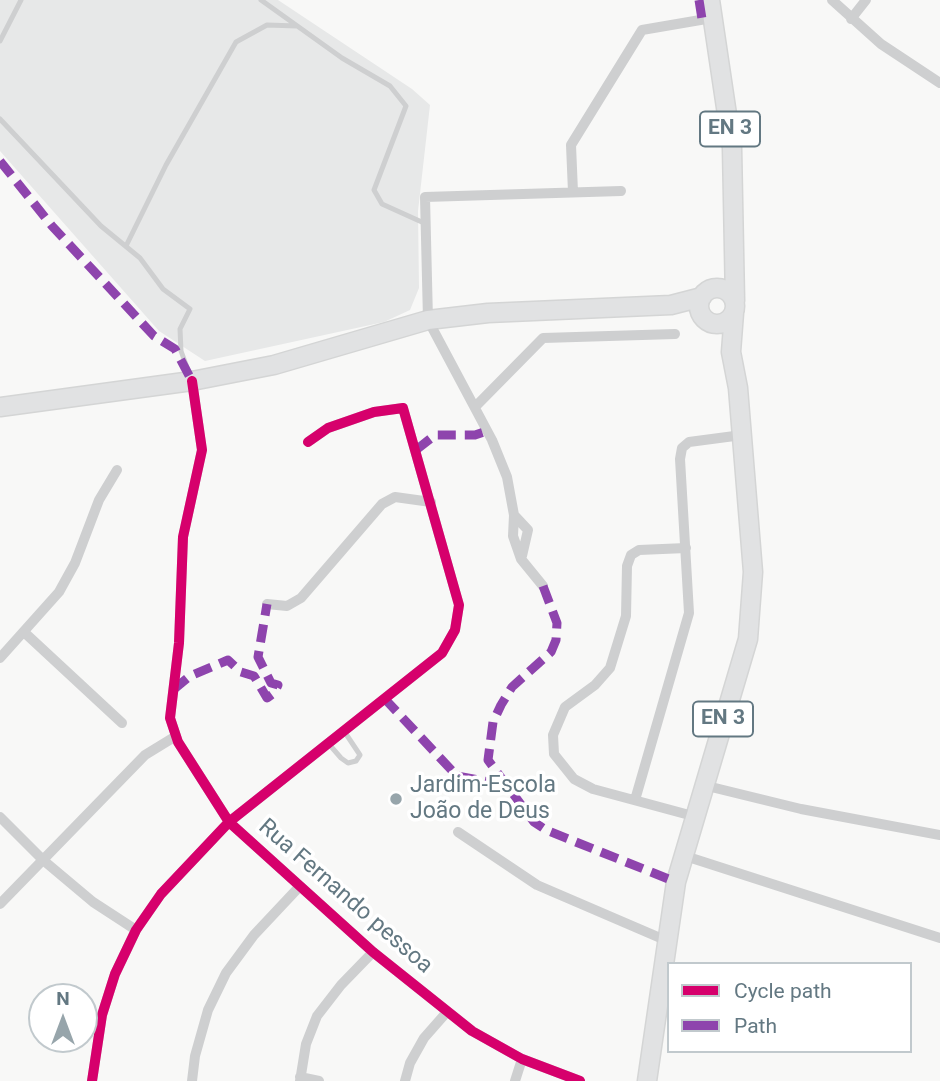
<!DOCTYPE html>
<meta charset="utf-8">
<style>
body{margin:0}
#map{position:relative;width:940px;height:1081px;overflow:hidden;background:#f8f8f7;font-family:Roboto,sans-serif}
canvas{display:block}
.legend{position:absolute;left:667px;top:962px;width:245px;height:91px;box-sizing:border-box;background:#fff;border:2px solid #c1c9cd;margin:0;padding:9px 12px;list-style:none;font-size:21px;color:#637882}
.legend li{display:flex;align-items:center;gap:14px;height:35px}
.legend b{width:35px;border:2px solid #c1c9cd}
.north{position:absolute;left:28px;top:983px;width:70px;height:70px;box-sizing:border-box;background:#fff;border:2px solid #c1c9cd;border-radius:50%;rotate:0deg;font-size:19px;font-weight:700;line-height:28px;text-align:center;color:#637882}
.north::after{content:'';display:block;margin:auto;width:24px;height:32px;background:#97a5ab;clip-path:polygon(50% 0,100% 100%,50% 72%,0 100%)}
</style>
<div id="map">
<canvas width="940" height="1081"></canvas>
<ul class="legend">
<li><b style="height:9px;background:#d6006c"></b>Cycle path</li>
<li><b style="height:9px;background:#8e44ad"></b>Path</li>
</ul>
<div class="north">N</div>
</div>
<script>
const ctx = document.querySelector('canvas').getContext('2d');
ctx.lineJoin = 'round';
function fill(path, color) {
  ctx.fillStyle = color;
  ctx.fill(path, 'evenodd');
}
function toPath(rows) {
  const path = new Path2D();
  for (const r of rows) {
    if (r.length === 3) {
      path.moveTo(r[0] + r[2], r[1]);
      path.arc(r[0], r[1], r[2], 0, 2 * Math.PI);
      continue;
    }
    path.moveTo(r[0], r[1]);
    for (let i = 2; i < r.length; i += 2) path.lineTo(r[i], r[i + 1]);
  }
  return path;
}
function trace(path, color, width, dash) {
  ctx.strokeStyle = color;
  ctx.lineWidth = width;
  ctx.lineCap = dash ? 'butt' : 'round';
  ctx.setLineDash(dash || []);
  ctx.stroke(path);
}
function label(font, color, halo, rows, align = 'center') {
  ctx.font = font + ' Roboto,sans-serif';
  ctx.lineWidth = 7;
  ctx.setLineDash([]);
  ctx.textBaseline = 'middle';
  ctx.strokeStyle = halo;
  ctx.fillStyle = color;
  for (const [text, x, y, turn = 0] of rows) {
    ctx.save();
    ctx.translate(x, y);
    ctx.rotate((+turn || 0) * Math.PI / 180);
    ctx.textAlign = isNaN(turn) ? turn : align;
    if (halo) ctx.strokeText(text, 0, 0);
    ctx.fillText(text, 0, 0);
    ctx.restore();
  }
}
fill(toPath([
 [0,0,278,0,412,89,430,105,418,211,419,288,410,310,384,322,205,361,159,331,0,151]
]), '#e7e8e8');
const primary = toPath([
 [710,0,732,148,735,301],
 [717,306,18],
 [0,407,192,381,274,365,428,320,488,313,671,305,702,297],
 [647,1081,676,882,748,639,753,572,738,388,731,352,734,313]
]);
trace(primary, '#d4d5d5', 21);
trace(toPath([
 [261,0,342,58,390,86,406,106,374,190,382,204,424,223],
 [0,41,21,0],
 [0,119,101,226,140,258,163,289,190,309,180,329,181,351,191,378],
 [126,246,166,165,236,42,267,25,297,26],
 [328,743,341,758,348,763,356,761,360,755,344,731]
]), '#cecfd0', 5);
trace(toPath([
 [832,0,881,44,940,83],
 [851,19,866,0],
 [573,192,571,145,642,30,712,18],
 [192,381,202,450,183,537,179,643,170,718,178,742,229,822,373,952,472,1031,522,1059,580,1081],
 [475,407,543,338,675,334],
 [514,515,528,530,522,556],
 [686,548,639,550,631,555,627,566,626,616,610,668,595,685,565,707,553,735,554,754,574,779,593,789,693,816],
 [543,586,521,559,513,536,514,515,507,477,492,440,428,320,425,197,621,191],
 [267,604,287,606,301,598,382,504,395,497,431,502],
 [25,633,122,723],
 [0,658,59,592,75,563,99,500,117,470],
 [703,785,801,809,940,835],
 [635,800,689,613,680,459,682,448,689,442,742,435],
 [0,817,43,860,93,902,136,930],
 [458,832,537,885,665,940],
 [682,855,940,938],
 [0,904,145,755,176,736],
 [300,1077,319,1081],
 [92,1081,102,1015,115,974,136,930,161,894,229,822,442,653,455,630,459,605,403,408,374,412,328,428,308,442],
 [192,1081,195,1056,208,1010,226,973,254,935,300,886],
 [300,1081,306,1044,317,1016,341,985,373,952],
 [405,1081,410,1063,424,1038,446,1013],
 [515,1081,522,1059]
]), '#cecfd0', 10);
trace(primary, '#e1e2e3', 18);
trace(toPath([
 [699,0,702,19],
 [0,161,52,226,154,336,175,349,192,381],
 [416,450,435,435,475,435,487,431],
 [543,586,557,623,556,640,551,652,512,687,501,705,493,722,488,760,534,822,546,830,676,882],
 [173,690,190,676,228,660,241,672,254,676,267,698,274,693,278,685,271,683,258,657,267,604],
 [384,698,457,776,505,785]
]), '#8e44ad', 9, [18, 9]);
trace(toPath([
 [192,381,202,450,183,537,179,643,170,718,178,742,229,822,373,952,472,1031,522,1059,580,1081],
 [92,1081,102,1015,115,974,136,930,161,894,229,822,442,653,455,630,459,605,403,408,374,412,328,428,308,442]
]), '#d6006c', 10);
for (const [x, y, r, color] of [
 [396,799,7,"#97a5ab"]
]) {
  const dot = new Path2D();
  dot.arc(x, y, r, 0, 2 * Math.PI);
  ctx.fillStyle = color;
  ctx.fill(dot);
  trace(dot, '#fff', 2.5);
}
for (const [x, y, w] of [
 [730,129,60],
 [723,719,60]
]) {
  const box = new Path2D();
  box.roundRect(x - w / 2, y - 17.5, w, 35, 5);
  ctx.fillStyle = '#fff';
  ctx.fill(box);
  trace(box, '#637882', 2);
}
label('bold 21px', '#637882', null, [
 ["EN 3",730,129],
 ["EN 3",723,719]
]);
label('23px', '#637882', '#fff', [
 ["Jardim-Escola",410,786],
 ["João de Deus",410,812]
], 'left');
label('23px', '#637882', '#fff', [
 ["Rua Fernando pessoa",345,897,41]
]);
</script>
